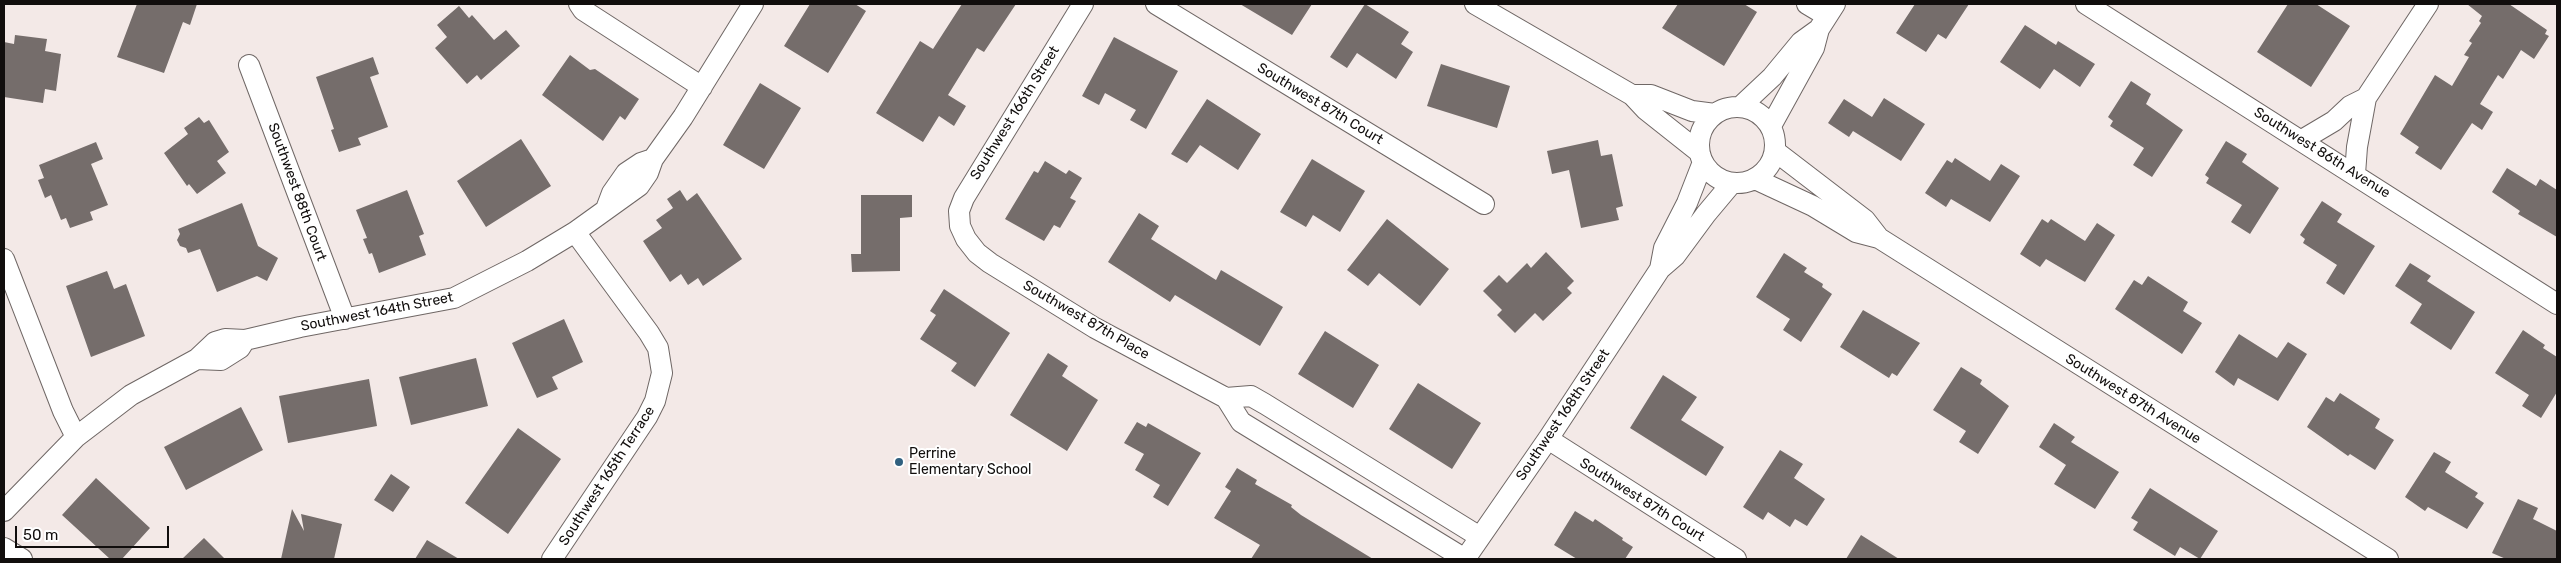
<!DOCTYPE html>
<style>
body{margin:0}
#map{position:relative;width:2561px;height:563px;overflow:hidden;background:#f3e9e7;font-family:Rubik,sans-serif}
canvas{display:block}
.frame{position:absolute;inset:0;border:5px solid #110e0d;pointer-events:none}
.scale{position:absolute;left:15px;top:526px;width:154px;height:22px;box-sizing:border-box;border:2px solid #110e0d;border-top:0;padding-left:6px;font-size:15px;line-height:18px;white-space:nowrap;color:#110e0d;-webkit-text-stroke:4px #fff;paint-order:stroke}
</style>
<div id="map">
<canvas width="2561" height="563"></canvas>
<div class="frame"></div>
<div class="scale">50 m</div>
</div>
<script>
const ctx = document.querySelector('canvas').getContext('2d');
ctx.lineJoin = 'round';
function fill(path, color) {
  ctx.fillStyle = color;
  ctx.fill(path, 'evenodd');
}
function toPath(rows) {
  const path = new Path2D();
  for (const r of rows) {
    if (r.length === 3) {
      path.moveTo(r[0] + r[2], r[1]);
      path.arc(r[0], r[1], r[2], 0, 2 * Math.PI);
      continue;
    }
    path.moveTo(r[0], r[1]);
    for (let i = 2; i < r.length; i += 2) path.lineTo(r[i], r[i + 1]);
  }
  return path;
}
function trace(path, color, width, dash) {
  ctx.strokeStyle = color;
  ctx.lineWidth = width;
  ctx.lineCap = dash ? 'butt' : 'round';
  ctx.setLineDash(dash || []);
  ctx.stroke(path);
}
function label(font, color, halo, rows, align = 'center') {
  ctx.font = font + ' Rubik,sans-serif';
  ctx.lineWidth = 4;
  ctx.setLineDash([]);
  ctx.textBaseline = 'middle';
  ctx.strokeStyle = halo;
  ctx.fillStyle = color;
  for (const [text, x, y, turn = 0] of rows) {
    ctx.save();
    ctx.translate(x, y);
    ctx.rotate((+turn || 0) * Math.PI / 180);
    ctx.textAlign = isNaN(turn) ? turn : align;
    if (halo) ctx.strokeText(text, 0, 0);
    ctx.fillText(text, 0, 0);
    ctx.restore();
  }
}
fill(toPath([
 [137,4,197,4,190,25,183,22,164,73,117,57],
 [810,4,855,4,866,11,828,73,784,46],
 [962,4,1016,4,984,52,977,48,948,95,966,106,954,126,939,116,923,142,876,113,920,41,933,49],
 [1240,4,1312,4,1292,35],
 [1365,4,1409,32,1401,44,1413,52,1396,79,1357,53,1347,68,1330,57],
 [1678,4,1744,4,1757,12,1724,66,1662,28],
 [1915,4,1969,4,1946,39,1938,34,1926,52,1896,33],
 [2288,4,2316,4,2350,26,2311,87,2257,52],
 [2467,4,2509,4,2547,30,2545,34,2549,36,2534,59,2521,50,2503,79,2498,75,2480,104,2493,112,2482,130,2472,123,2441,170,2415,153,2419,147,2400,134,2435,75,2452,86,2469,57,2464,55,2472,43,2469,41,2481,23,2479,21,2482,16],
 [459,6,469,18,472,15,494,40,506,30,520,46,481,80,477,75,467,84,435,48,447,37,437,25],
 [2025,25,2056,45,2058,41,2095,64,2080,87,2054,69,2040,89,2000,62],
 [15,35,47,39,45,51,61,54,56,91,45,89,43,103,4,97,4,42,14,44],
 [1114,37,1178,71,1146,129,1130,120,1136,110,1105,93,1099,105,1082,96],
 [570,55,590,70,595,69,639,99,625,120,620,116,603,141,542,95],
 [373,57,379,74,370,77,388,127,358,138,361,145,339,152,331,130,334,129,316,77],
 [1441,64,1510,86,1497,128,1427,106],
 [2131,81,2151,94,2146,104,2183,130,2152,177,2133,165,2144,148,2110,126,2113,121,2108,117],
 [760,83,801,108,764,169,723,145],
 [1884,98,1925,124,1901,161,1853,131,1849,137,1828,123,1844,99,1872,117],
 [1207,99,1261,134,1238,170,1200,145,1187,163,1171,154],
 [199,117,204,123,209,120,229,152,217,161,226,173,197,194,189,184,187,186,164,153,188,134,184,128],
 [521,139,551,186,486,227,457,181],
 [1598,140,1601,156,1612,154,1623,206,1616,208,1619,220,1581,228,1569,170,1552,174,1547,151],
 [2226,141,2247,154,2242,162,2279,188,2250,234,2231,222,2242,205,2206,183,2209,178,2205,175],
 [96,142,103,159,91,164,108,205,90,212,93,220,70,228,66,218,61,220,51,195,45,198,38,180,44,178,39,165],
 [1955,158,1990,181,2001,164,2020,176,1990,222,1951,199,1946,207,1925,193,1947,160,1952,163],
 [1312,159,1365,191,1340,232,1313,215,1306,227,1280,212],
 [1045,161,1066,174,1069,170,1082,178,1070,198,1076,201,1060,228,1054,225,1044,241,1005,219,1034,171,1038,173],
 [2507,168,2536,186,2540,179,2557,190,2557,237,2518,214,2520,211,2492,192],
 [407,190,424,234,419,236,426,255,379,273,372,253,369,254,363,239,367,238,356,210],
 [680,190,687,201,697,193,742,259,703,286,698,278,688,285,681,274,670,282,643,241,662,228,656,220,673,208,667,199],
 [861,195,912,195,912,217,900,218,900,271,852,272,851,254,861,254],
 [2322,201,2342,214,2337,222,2375,246,2344,295,2326,283,2337,265,2303,243,2305,239,2300,235],
 [242,203,258,246,278,258,267,281,257,276,217,292,200,249,188,253,186,248,180,246,177,240,180,234,178,229],
 [1139,213,1159,226,1151,239,1216,280,1221,270,1283,307,1260,346,1175,295,1170,302,1108,262],
 [1387,219,1449,269,1420,306,1379,273,1368,286,1347,270],
 [2042,219,2048,223,2051,219,2085,241,2097,223,2115,235,2085,282,2046,259,2040,267,2020,254],
 [1546,252,1574,281,1567,288,1572,293,1543,321,1535,313,1515,333,1497,315,1502,310,1483,291,1499,275,1507,283,1527,263,1531,268],
 [1784,253,1807,268,1804,272,1823,284,1822,287,1832,294,1801,342,1783,330,1790,319,1756,297],
 [2410,263,2431,276,2427,281,2475,312,2451,350,2410,323,2422,304,2395,286],
 [107,271,114,289,126,284,145,336,91,357,66,286],
 [2148,276,2188,302,2183,311,2202,323,2182,354,2115,309,2134,280,2142,285],
 [944,289,1010,333,975,387,951,371,957,363,920,339,936,315,930,311],
 [1863,310,1920,343,1897,376,1892,373,1889,378,1840,347],
 [564,319,583,362,552,377,558,389,537,398,512,343],
 [2523,330,2545,345,2543,348,2557,357,2557,392,2541,418,2522,406,2529,395,2495,373],
 [1325,331,1379,365,1353,408,1298,374],
 [2239,334,2277,358,2288,342,2307,354,2278,401,2238,378,2234,386,2215,372],
 [1048,353,1068,366,1062,376,1098,400,1067,451,1010,415],
 [476,358,488,406,411,425,399,377],
 [1961,367,1982,380,1980,384,2009,406,1978,454,1959,442,1966,431,1933,410],
 [1663,375,1697,397,1681,420,1724,447,1706,476,1630,428],
 [369,379,377,426,288,443,279,396],
 [1418,383,1481,423,1452,469,1389,429],
 [2340,393,2380,419,2375,428,2394,440,2375,470,2350,454,2348,456,2307,427,2326,397,2334,402],
 [241,407,263,450,186,490,164,447],
 [1137,422,1146,427,1148,423,1201,453,1168,506,1153,497,1160,485,1135,470,1144,454,1124,443],
 [2054,423,2075,437,2071,442,2119,472,2095,509,2054,484,2066,465,2039,447],
 [518,428,561,459,508,534,465,503],
 [1780,450,1803,464,1794,478,1825,499,1807,526,1795,519,1790,527,1768,512,1763,520,1743,507],
 [2434,452,2451,462,2445,472,2478,493,2475,497,2484,503,2467,529,2428,507,2425,511,2405,497],
 [1237,468,1257,480,1255,484,1292,505,1291,507,1301,515,1373,559,1251,559,1260,545,1214,518,1231,491,1225,487],
 [391,474,410,487,393,512,374,500],
 [96,478,150,528,122,559,110,559,62,515],
 [2150,488,2218,531,2200,559,2180,547,2175,556,2133,530,2138,522,2131,518],
 [2518,499,2538,508,2533,519,2557,531,2557,559,2506,559,2492,553],
 [292,509,304,531,301,514,342,524,334,559,281,559],
 [1575,511,1593,522,1595,519,1623,538,1622,540,1633,547,1625,559,1577,559,1554,545],
 [1861,535,1899,559,1846,559],
 [204,538,225,559,182,559],
 [427,540,459,559,415,559]
]), '#756d6b');
const minor = toPath([
 [579,4,583,10,702,87],
 [1083,4,964,198,959,211,960,226,966,239,977,253,990,263,1095,328,1226,398,1251,396,1265,404,1480,537],
 [1156,4,1484,204],
 [1475,4,1632,95,1646,110,1699,152],
 [1807,4,1827,16],
 [2086,4,2557,304],
 [249,65,345,319],
 [1632,95,1651,95,1692,111,1715,114],
 [1737,145,38],
 [1740,107,1772,77,1801,42,1819,29,1835,4],
 [1771,126,1814,48,1819,29],
 [2302,140,2334,121,2350,106,2366,98],
 [1775,151,1865,220,1879,238],
 [2355,174,2357,147,2366,98,2428,4],
 [1755,179,1813,206,1856,232,1879,238,2388,559],
 [606,209,612,193,626,173,641,163,653,159],
 [4,259,63,411,76,437],
 [1660,269,1664,248,1687,203,1703,162],
 [197,359,221,360,240,348,245,340],
 [1226,398,1241,422,1465,559],
 [1548,439,1736,559],
 [4,511,76,437,131,395,197,359,215,342,225,339,245,340,300,327,454,298,527,261,575,232,639,186,648,173,653,159,683,117,753,4],
 [4,548,22,559],
 [552,559,647,417,655,401,662,373,658,348,649,333,575,232],
 [1465,559,1548,439,1660,269,1675,256,1706,214,1732,183]
]);
trace(minor, '#6f6765', 22);
trace(minor, '#fff', 20);
for (const [x, y, r, color] of [
 [899,462,5,"#30607f"]
]) {
  const dot = new Path2D();
  dot.arc(x, y, r, 0, 2 * Math.PI);
  ctx.fillStyle = color;
  ctx.fill(dot);
  trace(dot, '#fff', 2);
}
label('14px', '#110e0d', '#fff', [
 ["Southwest 87th Court",1320,104,31],
 ["Southwest 166th Street",1015,113,-58],
 ["Southwest 86th Avenue",2322,153,32],
 ["Southwest 88th Court",297,192,70],
 ["Southwest 164th Street",377,312,-11],
 ["Southwest 87th Place",1086,320,30],
 ["Southwest 87th Avenue",2133,399,32],
 ["Southwest 168th Street",1563,415,-56],
 ["Southwest 165th Terrace",607,476,-57],
 ["Southwest 87th Court",1642,500,32]
]);
label('14px', '#110e0d', '#fff', [
 ["Perrine",909,454],
 ["Elementary School",909,470]
], 'left');
</script>
